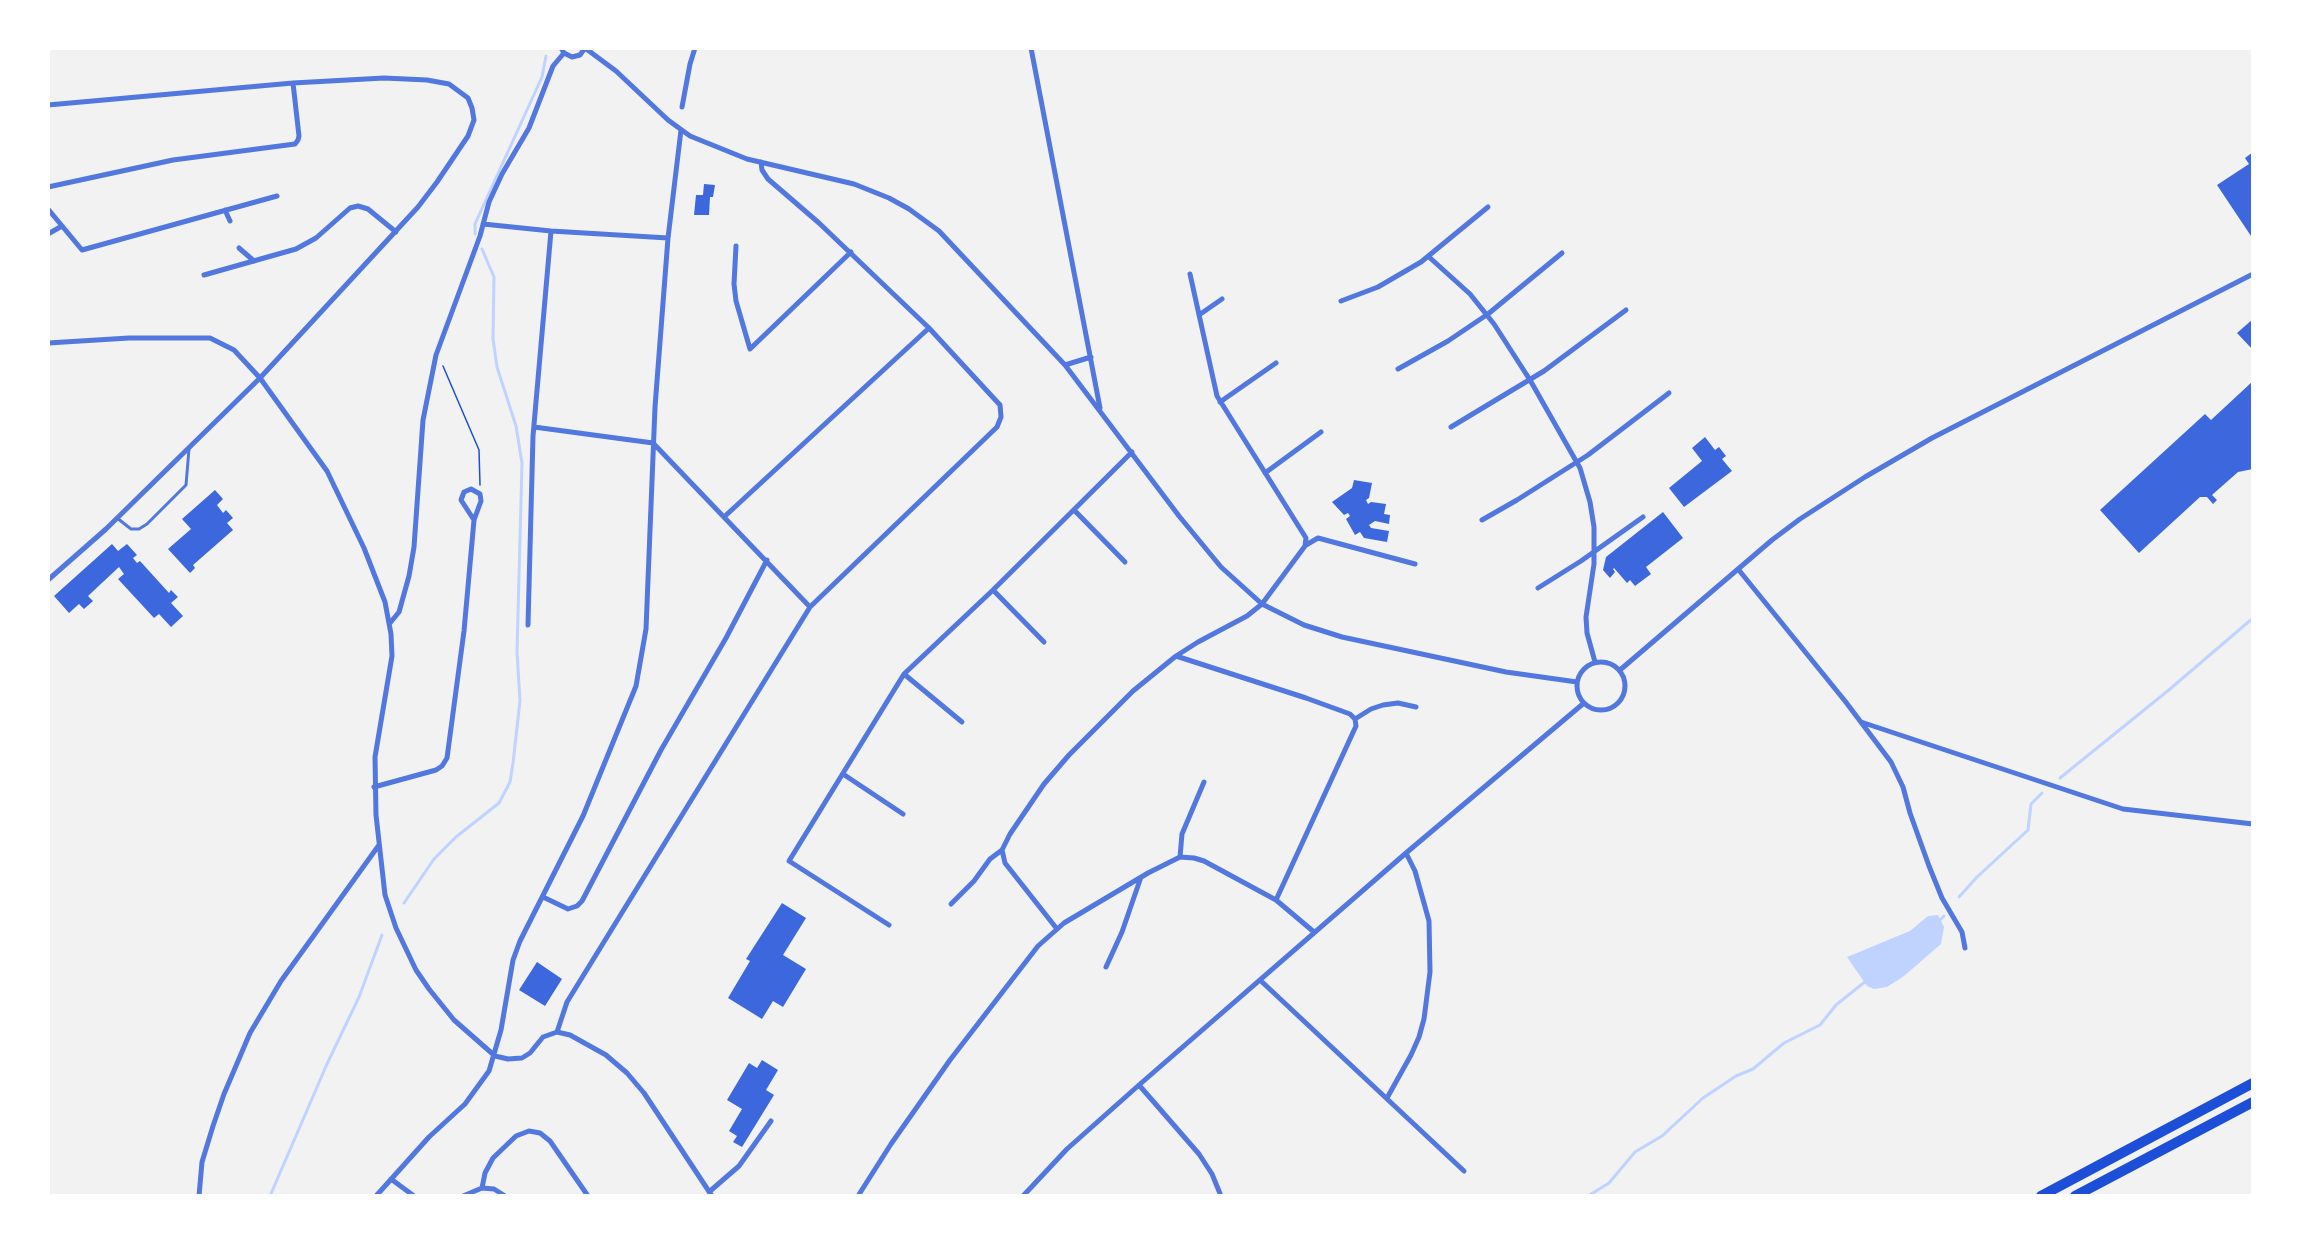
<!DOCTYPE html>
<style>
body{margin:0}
#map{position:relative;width:2301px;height:1244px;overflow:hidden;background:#f2f2f2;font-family:"Space Grotesk",sans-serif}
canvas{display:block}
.frame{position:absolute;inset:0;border:50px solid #fff;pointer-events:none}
</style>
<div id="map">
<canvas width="2301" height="1244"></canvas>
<div class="frame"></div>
</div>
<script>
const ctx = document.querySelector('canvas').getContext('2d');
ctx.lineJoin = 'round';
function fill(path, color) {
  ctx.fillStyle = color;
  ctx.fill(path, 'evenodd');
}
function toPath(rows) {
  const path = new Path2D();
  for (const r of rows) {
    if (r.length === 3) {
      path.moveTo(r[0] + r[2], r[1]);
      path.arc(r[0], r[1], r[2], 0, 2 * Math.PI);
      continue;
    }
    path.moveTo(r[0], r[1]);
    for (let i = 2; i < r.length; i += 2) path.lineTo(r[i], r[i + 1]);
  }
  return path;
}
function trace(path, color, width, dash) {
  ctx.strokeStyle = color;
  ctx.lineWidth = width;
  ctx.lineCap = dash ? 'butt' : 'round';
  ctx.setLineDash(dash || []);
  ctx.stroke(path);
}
fill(toPath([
 [1938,915,1944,927,1941,944,1904,976,1887,987,1874,989,1867,986,1847,957,1910,931,1928,916]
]), '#bfd3fe');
trace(toPath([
 [475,234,475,224,542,77,546,56],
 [2060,778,2170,689,2253,618],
 [1959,897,1977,877,2028,830,2031,804,2042,793],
 [404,903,434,859,456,837,499,803,510,782,513,763,520,701,517,652,522,463,516,426,497,367,493,339,494,277,482,249],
 [1938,922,1944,916],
 [270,1196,327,1064,359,997,382,935],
 [1588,1196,1609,1183,1635,1152,1662,1136,1703,1098,1736,1076,1753,1069,1784,1043,1820,1025,1836,1005,1866,981]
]), '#bfd3fe', 3);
fill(toPath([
 [2253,152,2253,235,2251,236,2217,185,2249,164,2245,158],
 [704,184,715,185,713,197,710,197,709,215,694,215,696,195,703,195],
 [2253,319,2253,350,2237,333],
 [2253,381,2253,469,2238,472,2212,495,2217,500,2213,504,2207,497,2200,497,2139,553,2100,510,2205,414,2211,420],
 [1705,437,1715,450,1719,447,1726,456,1722,459,1732,471,1684,507,1669,488,1702,461,1692,448],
 [1354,480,1372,483,1369,498,1366,500,1368,504,1371,502,1386,504,1384,514,1390,515,1389,524,1375,521,1369,525,1371,528,1389,531,1387,542,1364,538,1360,532,1355,535,1346,519,1350,516,1348,513,1344,515,1332,502,1352,488],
 [215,490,223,499,217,505,223,513,226,510,233,518,227,523,233,530,193,565,195,568,190,573,168,549,191,529,182,519],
 [1663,512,1683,538,1646,567,1651,574,1635,586,1630,580,1627,583,1614,568,1613,569,1615,572,1610,578,1603,570,1606,557],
 [112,544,118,551,127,544,137,555,133,558,137,563,140,561,169,593,171,590,178,597,171,603,183,616,171,627,159,614,154,618,118,579,124,574,119,567,88,596,93,601,84,609,79,604,69,613,54,596],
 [782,903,806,918,783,955,806,969,783,1007,773,1001,762,1019,728,998,750,961,746,959],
 [537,962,562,979,545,1006,519,990],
 [762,1060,778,1070,766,1090,774,1095,742,1147,733,1142,737,1136,729,1131,742,1109,727,1100,749,1063,757,1068]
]), '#3d67dc');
trace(toPath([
 [443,366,479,450,480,485]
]), '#1d4ed8', 1.5);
trace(toPath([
 [117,518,131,529,139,529,147,524,186,485,189,449]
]), '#5277de', 3);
trace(toPath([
 [561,48,564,53,572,57,580,55,585,48],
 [585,48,616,71,668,120,690,136,747,159,854,184,889,198,909,209,939,231,1065,365,1179,516,1221,567,1262,604,1304,625,1342,637,1506,672,1577,682],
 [1031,48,1100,408],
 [48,105,293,83,384,78,427,80,449,84,468,98,472,108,474,120,468,136,437,182,418,207,260,378,106,529,48,580],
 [682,107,690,64,695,48],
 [48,187,173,160,295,144,298,140,299,136,293,83],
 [48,209,82,250,277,196],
 [225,210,230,221],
 [483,224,551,231,668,238],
 [48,234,62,226],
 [736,246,734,284,736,301,750,349,851,252],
 [239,248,254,261],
 [1429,257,1470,294,1494,324,1530,380,1580,468,1590,502,1594,527,1594,564,1586,617,1587,633,1595,662],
 [204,275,296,249,316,238,350,208,358,206,368,209,396,232],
 [1341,301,1378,287,1421,262,1488,207],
 [1199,315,1222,299],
 [48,343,129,338,210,338,234,350,260,378,327,471,364,548,385,602,391,634,392,656,375,757,376,815,385,895,396,928,416,970,429,989,454,1020,495,1056,508,1059,522,1058,530,1053,543,1037,557,1032,570,1035,606,1055,627,1073,644,1093,712,1196],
 [1065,365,1091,357],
 [1398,369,1448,341,1488,314,1562,253],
 [1220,402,1276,363],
 [534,427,653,443,810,607],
 [1451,427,1544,371,1626,310],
 [1265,473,1321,432],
 [1075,511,1125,562],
 [724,517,929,328],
 [1482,520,1517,500,1588,455,1669,393],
 [1306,545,1318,538,1415,564],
 [1738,569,1845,701,1891,762,1903,787,1910,813,1929,866,1942,898,1962,932,1965,948],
 [1538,588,1581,561,1643,517],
 [993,590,1044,642],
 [390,623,399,612,409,576,414,547,423,420,436,355,480,236,489,202,502,174,529,128,553,66,564,53],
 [528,625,533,436,551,231],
 [1176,656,1306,698,1350,714,1355,719,1356,726,1276,900],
 [1601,686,24],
 [1620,670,1772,540,1800,519,1865,477,1932,438,2253,274],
 [904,674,962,722],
 [1355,719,1371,709,1383,705,1398,703,1416,707],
 [1861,722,2123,809,2253,824],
 [843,774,903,814],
 [374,787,436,770,442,766,447,758,464,631,474,520,481,501,480,494,471,489,464,492,461,500,474,520],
 [1180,857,1182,834,1204,782],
 [543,897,568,909,577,906,582,901,661,750,726,638,767,560],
 [951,904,974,881,990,859,1002,850],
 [889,925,789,861,904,674,993,590,1132,452],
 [1057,929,1005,863,1002,850,1010,834,1044,784,1069,755,1133,691,1176,656,1198,642,1247,616,1262,604,1305,546,1306,538,1217,396,1190,274],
 [1106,967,1122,932,1141,877],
 [1260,980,1464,1171],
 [557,1032,567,1002,810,607,997,427,1001,417,1000,405,929,328,819,223,768,179,762,170,761,162],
 [1139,1085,1199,1154,1212,1174,1221,1196],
 [1387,1098,1411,1055,1419,1037,1424,1019,1430,972,1429,921,1415,871,1406,853],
 [391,1179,414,1196],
 [482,1188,485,1173,493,1158,516,1136,529,1131,540,1133,550,1141,588,1196],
 [709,1192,739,1166,771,1121],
 [199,1196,202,1162,213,1126,224,1094,250,1033,281,981,379,845],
 [376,1196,429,1137,465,1104,489,1071,501,1030,513,960,520,941,583,816,636,686,646,629,655,407,668,238,681,130],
 [463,1196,482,1188,494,1189,505,1196],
 [858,1196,891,1144,950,1060,1038,946,1064,923,1148,873,1180,857,1194,858,1204,861,1276,900,1314,932],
 [1023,1196,1067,1149,1139,1085,1406,853,1584,703]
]), '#5277de', 5);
trace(toPath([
 [2041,1196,2253,1083],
 [2075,1196,2253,1102]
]), '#1d4ed8', 10);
</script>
